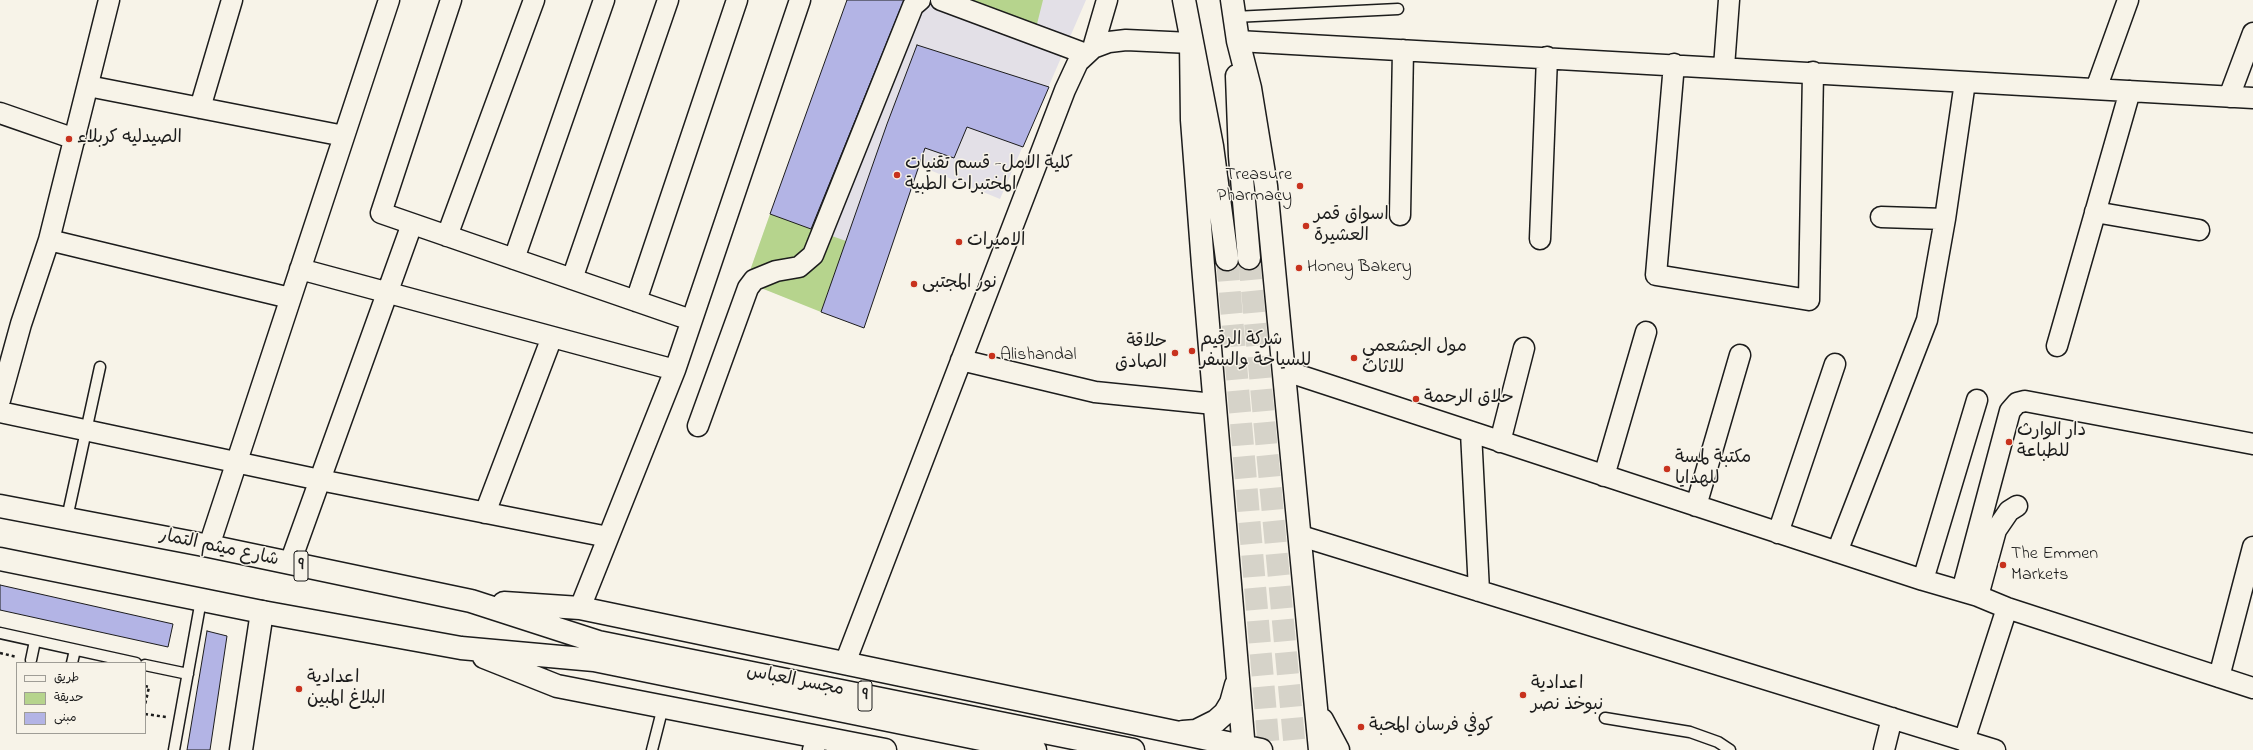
<!DOCTYPE html>
<meta charset="utf-8">
<style>
body{margin:0}
#map{position:relative;width:2253px;height:750px;overflow:hidden;background:#f7f3e8;font-family:"Indie Flower","Playpen Sans Arabic",sans-serif}
canvas{display:block}
.legend{position:absolute;left:16px;top:662px;width:130px;height:72px;box-sizing:border-box;background:#f7f3e8;border:1px solid #9f9d96;margin:0;padding:5px 7px;list-style:none;font-size:12px;color:#1c1c1c}
.legend li{display:flex;align-items:center;gap:8px;height:20px}
.legend b{width:20px;border:1px solid #9f9d96}
</style>
<div id="map">
<canvas width="2253" height="750"></canvas>
<ul class="legend">
<li><b style="height:5px;background:#f7f3e8"></b>طريق</li>
<li><b style="height:11px;background:#b6d48d"></b>حديقة</li>
<li><b style="height:11px;background:#b3b4e5"></b>مبنى</li>
</ul>
</div>
<script>
const ctx = document.querySelector('canvas').getContext('2d');
ctx.lineJoin = 'round';
function fill(path, color) {
  ctx.fillStyle = color;
  ctx.fill(path, 'evenodd');
}
function toPath(rows) {
  const path = new Path2D();
  for (const r of rows) {
    path.moveTo(r[0], r[1]);
    for (let i = 2; i < r.length; i += 2) path.lineTo(r[i], r[i + 1]);
  }
  return path;
}
function trace(path, color, width, dash) {
  ctx.strokeStyle = color;
  ctx.lineWidth = width;
  ctx.lineCap = dash ? 'butt' : 'round';
  ctx.setLineDash(dash || []);
  ctx.stroke(path);
}
function label(font, color, halo, rows, align = 'center') {
  ctx.font = font + ' "Indie Flower","Playpen Sans Arabic",sans-serif';
  ctx.lineWidth = 3;
  ctx.setLineDash([]);
  ctx.textBaseline = 'middle';
  ctx.strokeStyle = halo;
  ctx.fillStyle = color;
  for (const [text, x, y, turn = 0] of rows) {
    ctx.save();
    ctx.translate(x, y);
    ctx.rotate((+turn || 0) * Math.PI / 180);
    ctx.textAlign = isNaN(turn) ? turn : align;
    if (halo) ctx.strokeText(text, 0, 0);
    ctx.fillText(text, 0, 0);
    ctx.restore();
  }
}
fill(toPath([
 [847,0,1086,0,1000,199,920,166,864,328,746,282]
]), '#e3e0e7');
fill(toPath([
 [964,0,1043,0,1037,24],
 [770,214,846,241,821,312,746,282]
]), '#b6d48d');
const building = toPath([
 [847,0,904,0,811,229,770,214,847,0],
 [917,45,1049,87,1023,147,967,127,954,158,925,148,864,328,821,312,887,124,917,45],
 [0,585,173,624,168,647,0,610,0,585],
 [207,631,227,636,210,750,187,750,207,631]
]);
fill(building, '#b3b4e5');
trace(building, '#1c1c1c', 1);
trace(toPath([
 [1249,258,1295,750],
 [1227,259,1269,750]
]), '#d6d3c9', 22, [22, 11]);
const service = toPath([
 [1234,17,1398,9],
 [67,518,100,367],
 [0,633,136,663],
 [31,660,35,641],
 [72,663,75,650],
 [145,665,188,674],
 [1605,718,1690,732,1718,742,1730,750],
 [174,750,201,600],
 [652,750,663,707]
]);
const minor = toPath([
 [451,0,381,213,691,320],
 [941,0,1086,54],
 [1238,41,2253,98],
 [1093,48,1107,0],
 [1674,64,1656,275,1809,300,1813,72],
 [1724,67,1729,0],
 [88,86,344,136],
 [2096,89,2128,0],
 [2229,97,2253,33],
 [200,108,232,0],
 [0,113,75,139],
 [2095,212,2199,230],
 [1400,215,1403,50],
 [1881,217,1945,219],
 [447,236,534,0],
 [1540,239,1547,57],
 [49,240,290,298],
 [514,259,604,0],
 [300,269,675,370],
 [572,279,668,0],
 [636,301,737,0],
 [2057,346,2130,91],
 [961,360,1095,392,1214,404],
 [1286,371,1923,580,1978,596,2007,608,2253,688],
 [0,400,21,324,49,240,109,0],
 [0,412,320,480,608,537],
 [698,426,748,288,754,280,776,271,799,267,813,255,913,6,920,0],
 [1471,432,1479,591],
 [1500,442,1524,348],
 [1604,476,1646,332],
 [1696,506,1740,355],
 [485,513,552,337],
 [1778,533,1835,364],
 [1301,536,1995,750],
 [209,546,389,0],
 [1837,552,1927,320,1945,219,1965,82],
 [290,563,412,224],
 [1923,580,1977,400],
 [1962,591,2010,411,2017,403,2025,401,2253,444],
 [1978,596,1996,530,2009,511,2017,506],
 [580,608,675,370,800,0],
 [845,663,1065,90,1078,62,1093,48,1109,42,1126,40,1191,43],
 [2219,677,2253,547],
 [1964,741,2007,608],
 [813,750,819,737],
 [1884,750,1892,718]
]);
const secondary = toPath([
 [241,750,262,612]
]);
const trunk = toPath([
 [1184,0,1212,146,1227,259],
 [1232,0,1238,41,1250,88,1266,186,1320,750],
 [1191,43,1192,120,1203,265,1244,750],
 [1237,76,1240,156,1249,258],
 [0,506,209,546,471,601,598,642,1133,750],
 [0,559,262,612,461,648,594,660,1035,750],
 [504,603,580,608,1261,750],
 [484,657,557,686,885,750],
 [1322,720,1338,750],
 [1183,732,1196,731,1216,721,1225,713,1231,703,1236,685]
]);
trace(service, '#1c1c1c', 13);
trace(minor, '#1c1c1c', 23);
trace(secondary, '#1c1c1c', 25);
trace(trunk, '#1c1c1c', 25);
trace(toPath([
 [0,653,17,657],
 [145,686,149,687,145,705],
 [145,714,166,717]
]), '#1c1c1c', 2.5, [3, 3]);
trace(service, '#f7f3e8', 10);
trace(minor, '#f7f3e8', 20);
trace(secondary, '#f7f3e8', 22);
trace(trunk, '#f7f3e8', 22);
for (const [x, y, r, color] of [
 [69,139,4,"#c8321e"],
 [897,175,4,"#c8321e"],
 [1300,186,4,"#c8321e"],
 [1306,226,4,"#c8321e"],
 [959,242,4,"#c8321e"],
 [1299,268,4,"#c8321e"],
 [914,284,4,"#c8321e"],
 [1192,351,4,"#c8321e"],
 [1175,353,4,"#c8321e"],
 [992,356,4,"#c8321e"],
 [1354,358,4,"#c8321e"],
 [1416,399,4,"#c8321e"],
 [2009,442,4,"#c8321e"],
 [1667,469,4,"#c8321e"],
 [2003,565,4,"#c8321e"],
 [299,689,4,"#c8321e"],
 [1523,695,4,"#c8321e"],
 [1361,727,4,"#c8321e"]
]) {
  const dot = new Path2D();
  dot.arc(x, y, r, 0, 2 * Math.PI);
  ctx.fillStyle = color;
  ctx.fill(dot);
  trace(dot, '#f7f3e8', 1.5);
}
for (const [x, y, w] of [
 [301,566,14],
 [865,696,14]
]) {
  const box = new Path2D();
  box.roundRect(x - w / 2, y - 15, w, 30, 3);
  ctx.fillStyle = '#f7f3e8';
  ctx.fill(box);
  trace(box, '#1c1c1c', 1);
}
label('bold 17px', '#1c1c1c', null, [
 ["9",301,566],
 ["9",865,696]
]);
label('18px', '#1c1c1c', '#f7f3e8', [
 ["الصيدليه كربلاء",77,139],
 ["كلية الامل- قسم تقنيات",905,165],
 ["المختبرات الطبية",905,186],
 ["Treasure",1292,176,"right"],
 ["Pharmacy",1292,197,"right"],
 ["اسواق قمر",1314,216],
 ["العشيرة",1314,237],
 ["الاميرات",967,242],
 ["Honey Bakery",1307,268],
 ["نور المجتبى",922,284],
 ["شركة الرقيم",1200,341],
 ["للسياحة والسفر",1200,362],
 ["حلاقة",1167,343,"right"],
 ["الصادق",1167,364,"right"],
 ["مول الجشعمي",1362,348],
 ["للاثاث",1362,369],
 ["Alishandal",1000,356],
 ["حلاق الرحمة",1424,399],
 ["دار الوارث",2017,432],
 ["للطباعة",2017,453],
 ["مكتبة لمسة",1675,459],
 ["للهدايا",1675,480],
 ["The Emmen",2011,555],
 ["Markets",2011,576],
 ["اعدادية",307,679],
 ["البلاغ المبين",307,700],
 ["اعدادية",1531,685],
 ["نبوخذ نصر",1531,706],
 ["كوفي فرسان المحبة",1369,727]
], 'left');
label('18px', '#1c1c1c', '#f7f3e8', [
 ["شارع ميثم التمار",219,549,12],
 ["مجسر العباس",795,682,11]
]);
</script>
